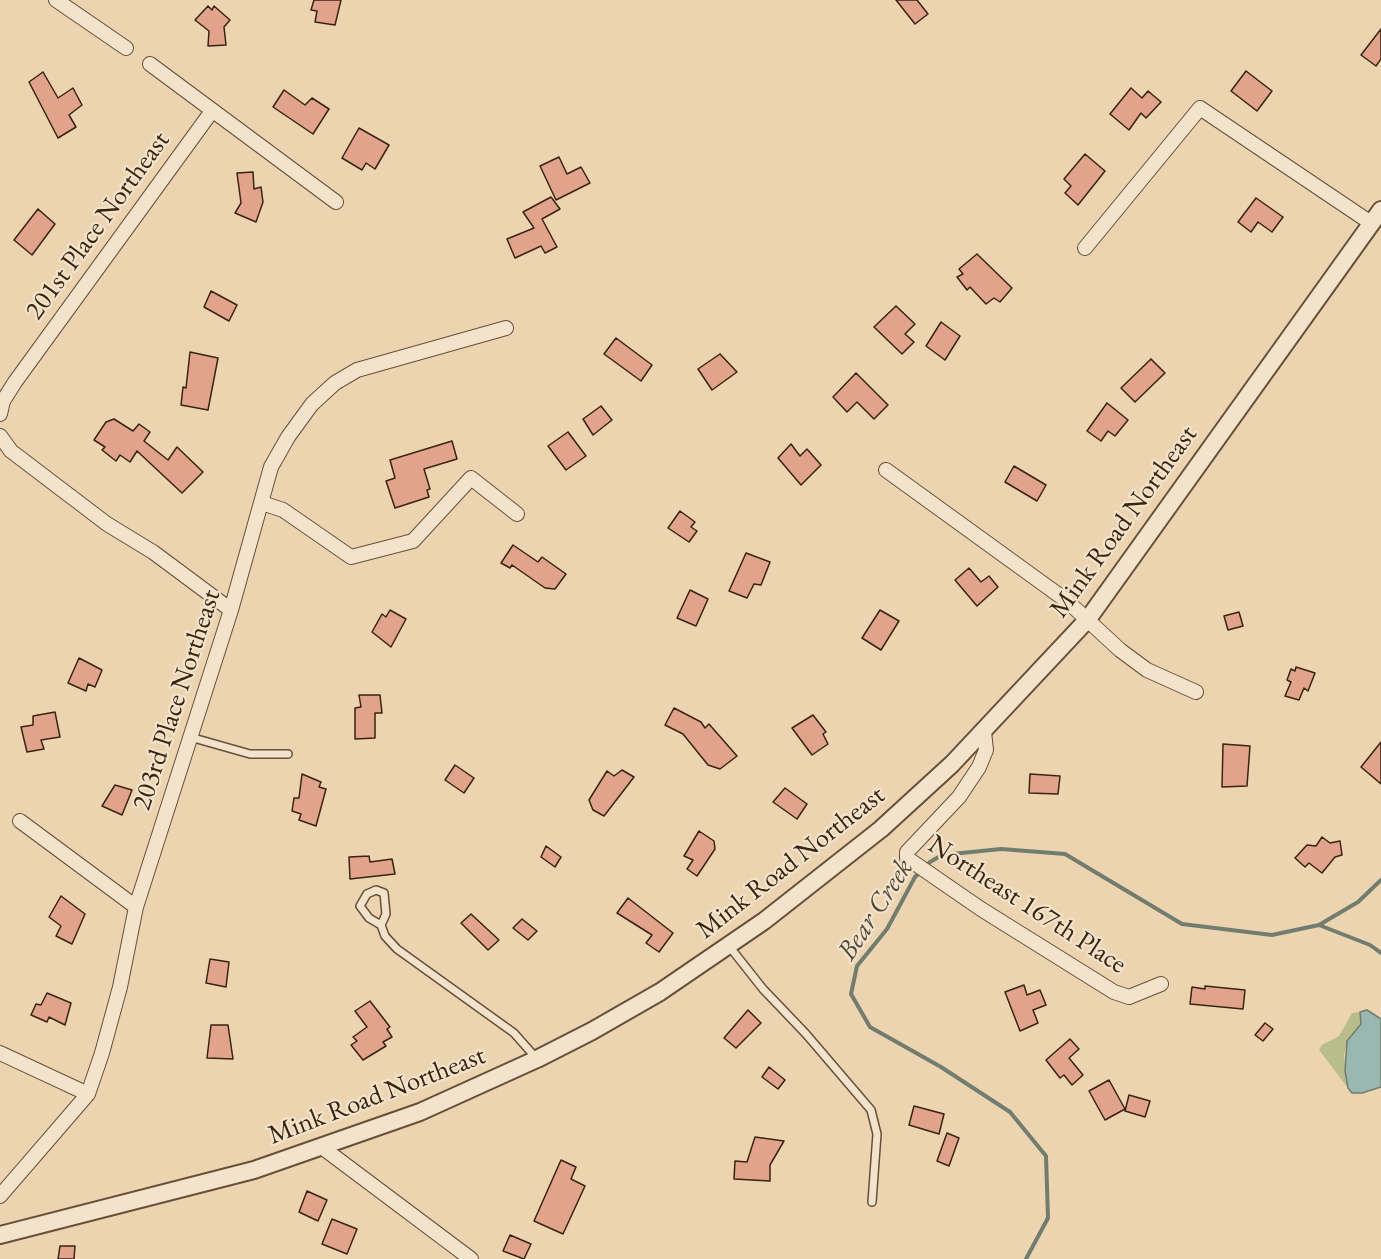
<!DOCTYPE html>
<style>
body{margin:0}
canvas{display:block;background:#ecd4b0}
</style>
<canvas width="1381" height="1259"></canvas>
<script>
const ctx = document.querySelector('canvas').getContext('2d');
ctx.lineJoin = 'round';
function fill(path, color) {
  ctx.fillStyle = color;
  ctx.fill(path, 'evenodd');
}
function toPath(rows) {
  const path = new Path2D();
  for (const r of rows) {
    path.moveTo(r[0], r[1]);
    for (let i = 2; i < r.length; i += 2) path.lineTo(r[i], r[i + 1]);
  }
  return path;
}
function trace(path, color, width, dash) {
  ctx.strokeStyle = color;
  ctx.lineWidth = width;
  ctx.lineCap = dash ? 'butt' : 'round';
  ctx.setLineDash(dash || []);
  ctx.stroke(path);
}
function label(font, color, halo, rows, align = 'center') {
  ctx.font = font + ' "EB Garamond",serif';
  ctx.lineWidth = 4.5;
  ctx.setLineDash([]);
  ctx.textBaseline = 'middle';
  ctx.strokeStyle = halo;
  ctx.fillStyle = color;
  for (const [text, x, y, turn = 0] of rows) {
    ctx.save();
    ctx.translate(x, y);
    ctx.rotate((+turn || 0) * Math.PI / 180);
    ctx.textAlign = isNaN(turn) ? turn : align;
    if (halo) ctx.strokeText(text, 0, 0);
    ctx.fillText(text, 0, 0);
    ctx.restore();
  }
}
fill(toPath([
 [1360,1012,1361,1024,1347,1041,1344,1055,1348,1088,1319,1050,1322,1045,1339,1036,1352,1013]
]), '#b9bc8b');
const water = toPath([
 [1367,1010,1381,1019,1381,1087,1362,1093,1352,1093,1348,1088,1345,1071,1347,1041,1361,1024,1360,1012,1367,1010]
]);
fill(water, '#99b8af');
trace(water, '#737d6f', 1.5);
trace(toPath([
 [1319,925,1370,945,1381,953],
 [1026,1259,1048,1218,1046,1156,1010,1112,941,1067,870,1027,851,994,857,966,887,929,915,877,930,862,942,855,1001,849,1065,854,1182,924,1272,935,1319,925,1358,902,1381,880]
]), '#737d6f', 4);
const building = toPath([
 [314,0,341,0,335,25,315,22,317,11,311,10,314,0],
 [896,0,917,0,928,14,915,24,896,0],
 [208,6,212,10,214,6,230,20,224,27,226,45,208,46,209,31,195,20,208,6],
 [1381,29,1381,59,1376,66,1361,55,1381,29],
 [1246,71,1272,91,1257,111,1231,91,1246,71],
 [43,72,58,98,73,88,82,105,69,115,76,127,58,138,29,82,43,72],
 [1131,88,1142,98,1148,91,1161,102,1146,118,1141,113,1129,130,1110,114,1131,88],
 [284,90,305,105,312,98,329,109,313,134,273,107,284,90],
 [359,128,389,145,375,169,366,163,362,170,342,158,359,128],
 [1085,154,1105,171,1078,205,1065,193,1071,186,1064,179,1085,154],
 [559,157,567,174,581,167,590,183,556,200,540,166,559,157],
 [253,172,254,189,261,187,263,202,256,222,235,213,241,203,237,173,253,172],
 [551,197,560,209,542,219,557,247,545,253,541,246,515,258,507,239,534,228,523,212,551,197],
 [1256,198,1283,217,1272,232,1258,222,1251,232,1238,222,1256,198],
 [38,209,55,224,32,255,14,240,38,209],
 [977,254,1012,288,1000,302,994,298,986,304,970,287,967,290,957,277,963,274,959,269,977,254],
 [211,291,237,305,229,321,204,307,211,291],
 [896,306,915,324,905,334,914,342,902,354,874,327,896,306],
 [941,322,960,336,945,360,926,346,941,322],
 [616,338,652,365,641,381,604,354,616,338],
 [190,352,218,358,208,410,181,405,183,387,186,388,190,352],
 [720,354,737,372,712,390,698,369,720,354],
 [1151,359,1165,373,1135,402,1121,388,1151,359],
 [856,373,888,405,874,419,857,402,847,412,833,397,856,373],
 [1107,403,1128,420,1115,436,1108,431,1101,441,1087,431,1107,403],
 [601,406,612,420,593,435,583,419,601,406],
 [114,419,133,431,139,424,150,432,144,441,168,460,177,447,203,472,182,493,137,451,130,462,120,455,116,461,102,450,105,447,94,440,106,422,114,419],
 [568,432,586,456,566,470,548,446,568,432],
 [452,441,457,459,424,469,430,489,427,490,429,497,395,508,386,481,395,478,390,460,452,441],
 [791,444,800,456,807,449,821,465,801,485,778,458,791,444],
 [1014,466,1046,485,1037,501,1005,482,1014,466],
 [680,511,695,522,691,527,697,531,689,542,668,528,680,511],
 [513,545,538,562,542,557,566,574,555,589,545,588,512,565,510,568,501,563,513,545],
 [746,553,770,562,761,585,754,584,747,598,729,591,746,553],
 [969,568,981,582,989,576,998,587,977,606,955,580,969,568],
 [690,590,708,599,696,626,677,618,690,590],
 [390,610,406,619,391,647,372,632,382,614,386,617,390,610],
 [880,610,899,621,881,650,862,638,880,610],
 [1239,612,1243,626,1228,630,1224,616,1239,612],
 [79,658,102,670,95,687,88,684,86,691,68,683,79,658],
 [1296,667,1315,673,1308,691,1304,688,1299,700,1285,696,1291,682,1287,680,1291,669,1295,671,1296,667],
 [359,695,380,695,382,713,375,713,375,738,355,739,355,708,361,707,359,695],
 [674,708,701,722,705,728,709,724,737,756,720,769,708,765,683,734,665,725,674,708],
 [55,712,60,737,41,740,44,749,27,752,21,727,33,725,33,716,55,712],
 [813,715,826,732,823,734,828,744,812,755,792,728,813,715],
 [1381,742,1381,784,1361,767,1381,742],
 [1223,744,1250,746,1247,786,1222,787,1223,744],
 [455,765,474,778,464,793,445,780,455,765],
 [622,770,634,777,604,816,593,810,589,800,607,771,614,776,622,770],
 [302,774,321,782,319,787,326,789,316,826,299,820,301,814,292,811,294,798,299,798,302,774],
 [1030,774,1060,776,1058,794,1029,793,1030,774],
 [115,785,132,790,122,815,102,806,115,785],
 [785,788,807,804,797,819,773,802,785,788],
 [699,831,714,841,715,849,697,876,687,869,693,860,684,856,699,831],
 [1322,837,1330,843,1340,841,1342,855,1335,857,1322,873,1309,863,1305,867,1295,858,1307,845,1316,846,1322,837],
 [546,846,561,857,555,867,541,857,546,846],
 [369,856,370,862,392,859,395,874,350,879,349,857,369,856],
 [61,896,85,914,72,944,56,936,61,926,49,917,61,896],
 [628,898,673,933,659,952,646,943,652,935,617,913,628,898],
 [471,914,499,940,488,950,461,923,471,914],
 [522,919,537,931,528,940,513,928,522,919],
 [210,959,229,962,226,987,206,983,210,959],
 [1024,985,1027,995,1040,990,1046,1005,1033,1010,1038,1023,1020,1031,1005,992,1024,985],
 [1205,986,1245,990,1243,1009,1190,1004,1192,987,1205,989,1205,986],
 [47,993,71,1003,65,1025,49,1017,47,1022,31,1015,36,1004,41,1005,47,993],
 [370,1001,390,1027,387,1029,392,1037,383,1042,386,1046,363,1060,351,1045,357,1041,353,1037,367,1027,355,1011,370,1001],
 [748,1010,761,1023,736,1048,724,1038,748,1010],
 [1265,1023,1273,1029,1263,1041,1255,1035,1265,1023],
 [211,1025,228,1025,233,1059,207,1058,211,1025],
 [1070,1039,1079,1049,1069,1058,1083,1075,1072,1085,1064,1075,1060,1078,1046,1060,1070,1039],
 [769,1067,785,1080,778,1089,762,1077,769,1067],
 [1109,1080,1125,1109,1105,1120,1089,1091,1109,1080],
 [1129,1095,1150,1101,1145,1117,1125,1111,1129,1095],
 [914,1106,944,1114,939,1134,909,1125,914,1106],
 [947,1133,959,1138,949,1166,937,1161,947,1133],
 [755,1137,784,1141,770,1165,770,1181,734,1179,735,1161,747,1162,755,1137],
 [561,1160,576,1167,571,1179,585,1186,563,1234,534,1221,561,1160],
 [307,1191,327,1200,318,1221,299,1212,307,1191],
 [332,1219,357,1229,347,1254,322,1244,332,1219],
 [510,1235,531,1244,524,1259,503,1251,510,1235],
 [60,1246,75,1246,74,1259,58,1259,60,1246]
]);
fill(building, '#e2a38c');
trace(building, '#392410', 1.5);
const service = toPath([
 [190,737,250,754,288,754],
 [381,925,369,918,360,906,367,894,376,890,384,893,386,914,381,925,385,936,397,949,514,1033,537,1059],
 [729,946,763,989,806,1034,871,1110,877,1134,872,1202]
]);
const minor = toPath([
 [56,0,126,48],
 [150,64,336,202],
 [1085,248,1200,108,1371,223],
 [0,414,3,401,15,382,212,111],
 [0,436,11,451,107,524,153,552,231,610],
 [886,470,1067,601,1120,650,1147,670,1196,692],
 [262,503,283,510,351,557,413,541,471,478,517,514],
 [984,732,986,750,979,767,959,797,907,852,907,858,981,909,1114,992,1129,997,1161,984],
 [20,821,136,907],
 [0,1053,88,1094],
 [323,1148,471,1259],
 [0,1196,88,1094,102,1053,120,987,136,907,231,610,271,467,288,437,312,404,335,383,357,370,506,328]
]);
const tertiary = toPath([
 [0,1235,254,1170,420,1112,537,1059,592,1031,660,992,764,921,881,829,952,764,1088,619,1381,210]
]);
trace(service, '#665038', 10);
trace(minor, '#665038', 16);
trace(tertiary, '#665038', 20);
trace(service, '#f3e3cc', 7);
trace(minor, '#f3e3cc', 14);
trace(tertiary, '#f3e3cc', 16);
label('27px', '#392410', '#f3e3cc', [
 ["201st Place Northeast",98,226,-54],
 ["Mink Road Northeast",1124,522,-54],
 ["203rd Place Northeast",177,700,-72],
 ["Mink Road Northeast",791,863,-38],
 ["Northeast 167th Place",1027,905,33],
 ["Mink Road Northeast",377,1096,-21]
]);
label('italic 28px', '#514938', '#f3e3cc', [
 ["Bear Creek",876,910,-57]
]);
</script>
